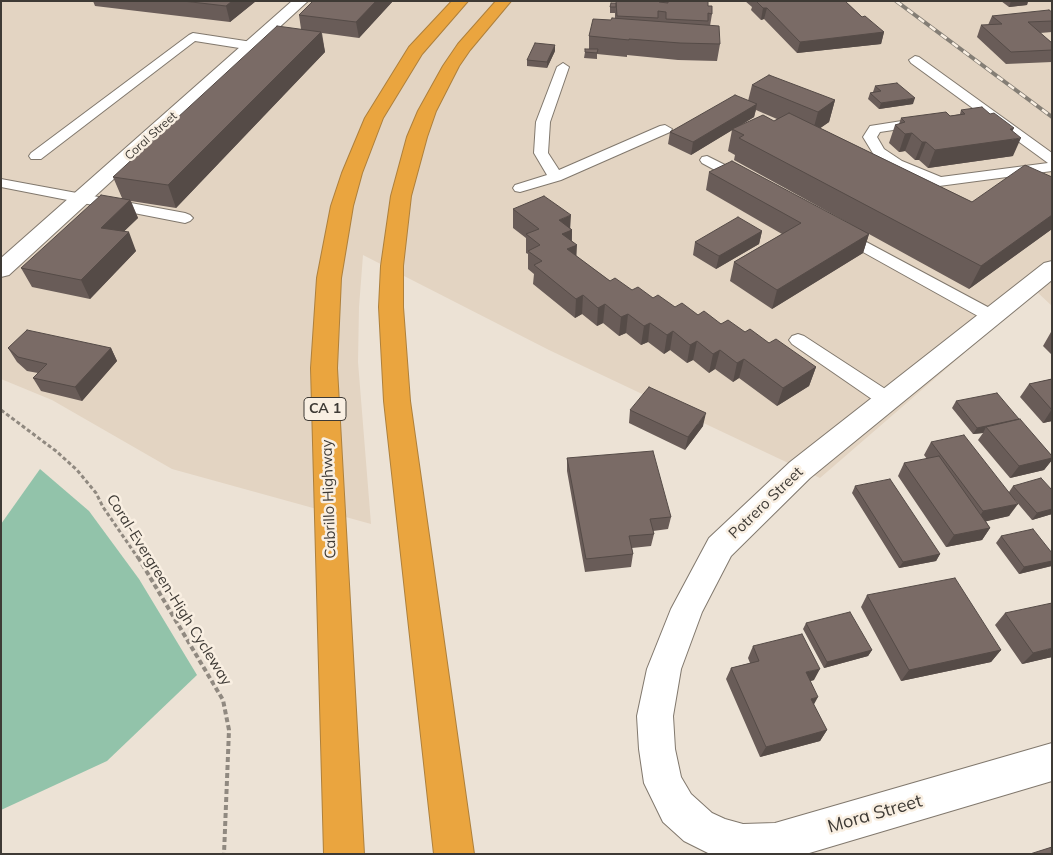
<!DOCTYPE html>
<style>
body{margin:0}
#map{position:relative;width:1053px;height:855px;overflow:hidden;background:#ece2d5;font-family:Mulish,sans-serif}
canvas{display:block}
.frame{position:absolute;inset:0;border:2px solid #3e3a35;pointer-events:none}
</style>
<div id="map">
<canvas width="1053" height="855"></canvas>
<div class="frame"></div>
</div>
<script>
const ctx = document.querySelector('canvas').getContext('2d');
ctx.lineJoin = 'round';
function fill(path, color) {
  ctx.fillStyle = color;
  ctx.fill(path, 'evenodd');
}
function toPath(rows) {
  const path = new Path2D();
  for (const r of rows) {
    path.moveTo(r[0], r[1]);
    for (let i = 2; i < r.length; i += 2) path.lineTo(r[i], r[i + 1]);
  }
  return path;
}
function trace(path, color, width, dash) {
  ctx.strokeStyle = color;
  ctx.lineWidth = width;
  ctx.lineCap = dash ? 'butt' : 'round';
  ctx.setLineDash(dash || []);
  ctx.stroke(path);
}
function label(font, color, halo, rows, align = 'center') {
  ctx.font = font + ' Mulish,sans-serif';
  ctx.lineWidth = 5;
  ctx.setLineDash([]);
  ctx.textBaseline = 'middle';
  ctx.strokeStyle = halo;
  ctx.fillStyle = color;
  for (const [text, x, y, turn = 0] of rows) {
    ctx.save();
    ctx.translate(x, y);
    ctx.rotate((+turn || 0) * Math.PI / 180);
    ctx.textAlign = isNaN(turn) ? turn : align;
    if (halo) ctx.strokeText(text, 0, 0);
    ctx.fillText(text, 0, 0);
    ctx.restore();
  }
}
fill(toPath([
 [1,1,1052,1,1052,306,1036,291,820,478,549,350,363,255,359,307,358,362,371,524,172,469,52,400,1,379]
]), '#e3d4c2');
fill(toPath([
 [40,469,89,511,139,579,197,675,107,761,1,810,1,524]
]), '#92c3aa');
const lane = toPath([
 [193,33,252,42,258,46,252,50,195,41,41,159,31,159,29,156,31,153,189,35,193,33],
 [915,56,919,57,1052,153,1052,171,939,186,892,167,874,155,863,137,870,126,921,118,926,119,928,122,926,125,880,132,877,137,884,149,902,161,941,177,1048,163,911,63,909,60,915,56],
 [563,63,569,67,550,122,548,153,559,170,660,126,665,125,672,129,670,132,561,180,520,192,515,191,513,188,515,185,547,175,534,153,536,122,557,67,563,63],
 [707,156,749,177,751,180,749,183,739,183,702,163,700,160,702,157,707,156],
 [1,179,185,213,190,215,193,218,190,221,185,223,1,187,1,179],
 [842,229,997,312,1000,316,997,320,991,322,985,320,836,237,834,234,836,231,842,229],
 [798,334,804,336,893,394,896,399,893,404,886,406,879,404,792,344,789,340,792,336,798,334]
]);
const street = toPath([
 [292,1,308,1,9,275,1,277,1,258,292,1],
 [1052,261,1052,280,810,478,731,556,702,612,681,669,673,716,675,749,681,777,691,794,712,813,725,819,743,824,775,823,1052,743,1052,781,806,854,710,854,684,841,663,822,644,783,639,749,637,716,647,669,671,609,709,538,790,462,1044,263,1052,261]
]);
const highway = toPath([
 [452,1,468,1,422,54,383,118,362,173,353,206,341,278,337,368,364,854,324,854,311,368,317,278,331,206,342,173,365,118,409,47,452,1],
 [496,1,511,1,470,50,459,66,436,111,427,137,411,196,403,266,403,307,410,401,474,854,434,854,384,401,379,307,381,266,391,196,407,137,418,111,443,66,458,44,496,1]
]);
trace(lane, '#81786d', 2);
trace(street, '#81786d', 2);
trace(highway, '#ae803c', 2);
trace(toPath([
 [1,410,56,451,77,470,96,493,103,507,138,558]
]), '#908980', 3, [4, 2.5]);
trace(toPath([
 [138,557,223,700,229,730,224,854]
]), '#908980', 4, [5, 3]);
fill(lane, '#fff');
fill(street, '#fff');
fill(highway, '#eaa53f');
const rail = toPath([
 [896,1,1052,117]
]);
trace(rail, '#847e75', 4);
trace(rail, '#f9efe2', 2.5, [7]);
fill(toPath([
 [93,1,256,1,230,22,95,6],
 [393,1,359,38,322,33,325,52,176,208,131,201,138,218,124,231,136,251,90,299,32,287,21,268,122,198,113,177,301,29,299,15],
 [616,1,708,1,708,6,712,14,710,26,720,44,717,61,678,60,627,55,627,57,597,54,597,59,584,58,585,52,589,49,589,36,611,20,615,19,615,13,610,13,610,7,616,3],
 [745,1,845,1,862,17,884,32,881,44,797,53,764,19,761,20,751,10,752,7],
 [1001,1,1028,1,1027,5,1009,7],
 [1052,12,1052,32,1040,33,1052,43,1052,62,1006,64,977,37,981,25,988,25,992,16],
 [555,51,547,68,527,66,527,60],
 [752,85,835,100,829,122,820,128,972,202,1052,177,1052,229,969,289,869,234,863,253,772,309,730,281,734,262,782,234,706,190,709,172,852,225,734,160,735,155,728,151,732,130,691,155,668,144,670,132,748,101],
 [756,110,777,119,774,121,738,127,754,117],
 [875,86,913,104,879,109,868,99,870,93,873,92],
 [961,110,1012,131,1013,156,928,168,919,160,915,160,905,151,899,152,889,143,895,125,899,124,901,118,950,116,960,114],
 [513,209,570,228,572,230,572,241,576,256,610,281,675,307,745,332,769,343,816,367,809,386,777,406,739,378,733,382,715,369,709,373,693,360,687,363,670,350,664,354,648,342,641,345,626,333,619,336,603,323,597,326,582,314,575,318,533,284,534,274,528,269,528,254,526,253,526,238,513,228],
 [762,231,759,244,716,269,693,255,695,242],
 [1051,332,1052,332,1052,355,1043,346],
 [8,348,111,348,117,361,82,401,41,391,33,378,38,373,27,371,17,362],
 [1052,379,1052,421,1043,423,1020,397,1029,384],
 [956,401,1019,419,1052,456,1052,460,1044,470,1010,478,978,440,983,433,973,434,952,408],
 [630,410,703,426,685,450,629,423],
 [931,442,1009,492,1013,486,1052,490,1052,514,1032,520,1015,500,1009,516,986,521,990,528,982,540,946,547,898,476,904,463,927,459,924,455],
 [567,458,671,517,668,529,653,531,654,534,651,546,632,548,633,554,631,567,585,572,567,471],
 [855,486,940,554,936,561,899,568,852,493],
 [1001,536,1052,553,1052,566,1019,574,996,543],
 [867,595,1001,650,991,662,901,681,861,607],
 [1005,613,1052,657,1022,664,995,625],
 [806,623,872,650,868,656,824,668,803,629],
 [753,646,814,680,810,681,813,704,827,730,820,741,760,757,726,679,731,668,750,663,748,658]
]), '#695c58');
fill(toPath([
 [232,1,256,1,230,22,226,6],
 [376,1,393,1,359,38,356,22],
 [1011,1,1028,1,1027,5,1009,7],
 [763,8,767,8,764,19,761,20],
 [321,32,325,52,176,208,168,185],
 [884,32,881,44,797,53,800,42],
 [555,45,555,51,547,68,547,62],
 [915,98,913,104,879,109,881,103],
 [835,100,829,122,812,134,818,112],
 [757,104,754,117,691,155,693,142],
 [1014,128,1008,140,1021,138,1013,156,928,168,935,150],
 [912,133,905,151,899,152,905,134],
 [922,142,926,142,919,160,915,160],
 [130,200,138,218,109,246,101,228],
 [571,215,570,231,572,230,571,247,577,245,576,264,561,253,559,220],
 [1052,215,1052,229,969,289,981,266],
 [762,231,759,244,716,269,719,256],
 [129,232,136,251,90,299,81,280],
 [869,234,863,253,772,309,777,290],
 [583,295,582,314,575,318,576,299],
 [605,304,603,323,597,326,598,308],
 [628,314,626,333,619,336,621,317],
 [650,323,648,342,641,345,644,326],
 [673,331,670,350,664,354,667,335],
 [697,341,693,360,687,363,690,345],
 [111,348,117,361,82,401,75,387],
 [720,350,715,369,709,373,713,354],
 [744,359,739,378,733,382,737,363],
 [816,367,809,386,777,406,783,388],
 [1052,409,1052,421,1043,423],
 [706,413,703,426,685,450,688,437],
 [1019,419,986,427,983,433,973,434,977,428],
 [1052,458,1052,460,1044,470,1010,478,1019,466],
 [1018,504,1009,516,975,524,983,511],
 [1052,509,1052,514,1032,520,1037,513],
 [990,528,982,540,946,547,954,535],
 [940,554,936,561,899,568,903,562],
 [1052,561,1051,566,1019,574,1024,567],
 [1052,648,1052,657,1022,664,1033,653],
 [872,650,868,656,824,668,827,662],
 [1001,650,991,662,901,681,909,670],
 [820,669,814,680,800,684,806,672],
 [818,697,812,708,811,699],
 [827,730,820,741,760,757,766,747]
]), '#554b47');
const building = toPath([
 [183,1,232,1,226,6,183,1],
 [313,1,376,1,356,22,299,15,313,1],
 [616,1,659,1,659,2,668,3,668,1,708,1,708,6,712,6,712,14,708,13,708,21,666,19,666,12,658,11,658,18,617,16,616,1],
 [756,1,845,1,862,17,865,16,884,32,800,42,767,8,763,8,756,1],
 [611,3,616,3,616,7,610,7,611,3],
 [1049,10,1052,12,1052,21,1028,22,1052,43,1052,50,1011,52,981,25,1002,24,992,16,1049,10],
 [612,18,719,26,720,44,680,43,629,39,629,40,589,36,593,19,611,20,612,18],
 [277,26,321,32,168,185,113,177,277,26],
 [535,43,555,45,547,62,527,60,535,43],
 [585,49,598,49,597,53,585,52,585,49],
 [769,75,835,100,818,112,752,85,769,75],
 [897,83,915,98,881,103,870,93,881,91,875,86,897,83],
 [735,95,757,104,693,142,670,132,735,95],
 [982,107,990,114,994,113,1014,128,1010,129,1021,138,935,150,926,142,922,142,912,133,905,134,895,125,905,122,901,118,946,112,950,116,965,114,961,110,982,107],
 [789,113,972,202,1025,165,1052,177,1052,215,981,266,739,138,744,135,732,129,763,115,774,121,789,113],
 [732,161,869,234,777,290,734,262,801,223,709,172,732,161],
 [101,195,130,200,101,228,129,232,81,280,21,268,101,195],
 [544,196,571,215,559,220,572,230,562,234,577,245,567,249,610,281,615,278,632,290,638,287,653,298,658,295,675,307,682,303,698,315,704,311,721,324,728,320,745,332,750,329,769,343,776,339,816,367,783,388,744,359,737,363,720,350,713,354,697,341,690,345,673,331,667,335,650,323,644,326,628,314,621,317,605,304,598,308,583,295,576,299,534,265,542,261,528,251,540,245,526,234,539,229,513,209,544,196],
 [738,217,762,231,719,256,695,242,738,217],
 [27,330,111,348,75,387,33,378,47,364,18,357,8,348,27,330],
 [1052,379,1052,410,1029,384,1052,379],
 [649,387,706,413,688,437,630,410,649,387],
 [997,393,1019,419,977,428,956,401,997,393],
 [1020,419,1052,456,1052,458,1019,466,986,427,1020,419],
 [964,435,1018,504,983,511,931,442,964,435],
 [653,451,671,517,650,519,654,534,629,536,633,554,586,559,567,458,653,451],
 [939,456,990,528,954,535,904,463,939,456],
 [1041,478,1052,490,1052,509,1037,513,1013,486,1041,478],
 [890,479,940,554,903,562,855,486,890,479],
 [1033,529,1052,553,1052,561,1024,567,1001,536,1033,529],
 [955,578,1001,650,909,670,867,595,955,578],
 [1052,603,1052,648,1033,653,1005,613,1052,603],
 [850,612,872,650,827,662,806,623,850,612],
 [802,634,820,669,806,672,818,697,811,699,827,730,766,747,731,668,759,661,753,646,802,634],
 [1052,847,1052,854,1030,854,1052,847]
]);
fill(building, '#7a6b66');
trace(building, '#554b47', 1);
label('12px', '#3e3a35', '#f9efe2', [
 ["Coral Street",151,136,-42]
]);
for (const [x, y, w] of [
 [325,409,42]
]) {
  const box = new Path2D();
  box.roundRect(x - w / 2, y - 11.5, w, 23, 4);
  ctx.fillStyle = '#f9efe2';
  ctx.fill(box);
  trace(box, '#3e3a35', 1);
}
label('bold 14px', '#3e3a35', null, [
 ["CA 1",325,409]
]);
label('15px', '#3e3a35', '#f9efe2', [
 ["Cabrillo Highway",329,499,-92],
 ["Potrero Street",766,503,-44],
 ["Coral-Evergreen-High Cycleway",169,590,58]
]);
label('18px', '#3e3a35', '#f9efe2', [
 ["Mora Street",875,814,-16]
]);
</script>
